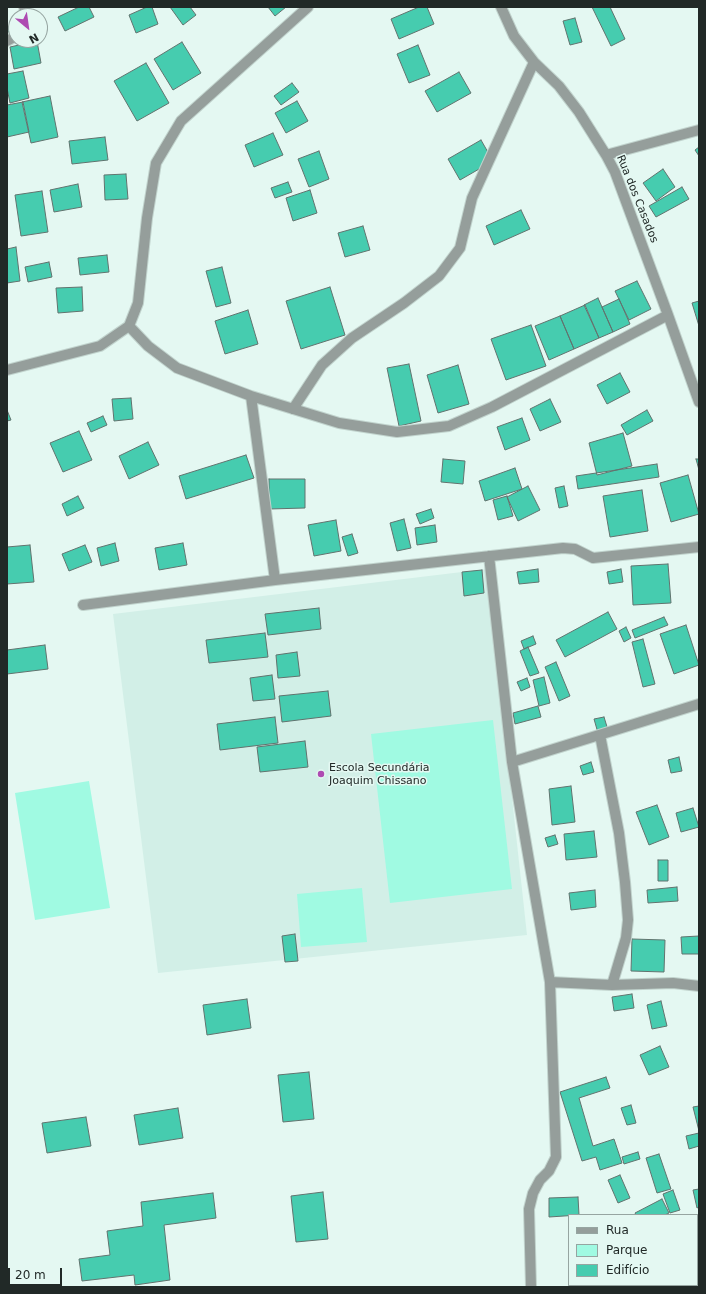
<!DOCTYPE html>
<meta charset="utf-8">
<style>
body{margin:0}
#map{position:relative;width:706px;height:1294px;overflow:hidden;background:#e4f8f2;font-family:"DejaVu Sans",sans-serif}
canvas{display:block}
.frame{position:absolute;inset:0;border:8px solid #212927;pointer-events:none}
.legend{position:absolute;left:568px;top:1214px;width:130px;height:72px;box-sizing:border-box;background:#e4f8f2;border:1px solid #96a5a1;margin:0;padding:5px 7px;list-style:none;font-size:12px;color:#212927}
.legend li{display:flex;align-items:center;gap:8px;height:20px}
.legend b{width:20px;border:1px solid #96a5a1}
.north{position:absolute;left:8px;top:8px;width:40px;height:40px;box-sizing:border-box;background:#e4f8f2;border:1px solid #96a5a1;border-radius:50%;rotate:151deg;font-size:11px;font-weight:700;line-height:16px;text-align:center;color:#212927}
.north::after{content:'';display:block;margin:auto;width:14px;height:18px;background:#ae4bb2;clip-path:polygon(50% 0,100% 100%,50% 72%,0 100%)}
.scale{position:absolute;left:8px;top:1268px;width:54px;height:18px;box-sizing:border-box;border:2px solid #212927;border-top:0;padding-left:5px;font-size:12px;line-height:14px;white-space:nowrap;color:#212927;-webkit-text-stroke:3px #e4f8f2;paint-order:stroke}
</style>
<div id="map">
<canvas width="706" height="1294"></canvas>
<div class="frame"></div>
<ul class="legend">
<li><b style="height:5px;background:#959e9b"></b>Rua</li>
<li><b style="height:11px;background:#a0fae2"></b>Parque</li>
<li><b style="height:11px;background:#46ccaf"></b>Edifício</li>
</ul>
<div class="north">N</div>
<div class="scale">20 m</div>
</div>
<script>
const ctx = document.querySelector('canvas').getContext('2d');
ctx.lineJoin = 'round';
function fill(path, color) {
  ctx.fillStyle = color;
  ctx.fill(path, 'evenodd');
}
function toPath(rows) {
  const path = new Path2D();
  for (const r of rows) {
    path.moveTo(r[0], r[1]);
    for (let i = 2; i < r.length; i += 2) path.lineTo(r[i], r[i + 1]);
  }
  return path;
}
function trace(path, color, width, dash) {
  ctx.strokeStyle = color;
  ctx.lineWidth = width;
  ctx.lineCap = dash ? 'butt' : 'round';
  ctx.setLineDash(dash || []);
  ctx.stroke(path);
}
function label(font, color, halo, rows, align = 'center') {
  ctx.font = font + ' "DejaVu Sans",sans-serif';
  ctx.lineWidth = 3;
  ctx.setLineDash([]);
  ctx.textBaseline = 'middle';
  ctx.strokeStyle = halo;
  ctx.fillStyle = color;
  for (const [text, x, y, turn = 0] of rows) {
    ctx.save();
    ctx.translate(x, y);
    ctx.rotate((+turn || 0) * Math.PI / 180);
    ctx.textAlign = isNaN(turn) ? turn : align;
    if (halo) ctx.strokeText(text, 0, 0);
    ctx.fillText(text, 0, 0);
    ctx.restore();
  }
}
fill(toPath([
 [487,569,527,935,158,973,113,614]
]), '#d2efe7');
fill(toPath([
 [493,720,512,889,390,903,371,734],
 [89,781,110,908,35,920,15,793],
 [362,888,367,942,301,947,297,894]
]), '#a0fae2');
const building = toPath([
 [79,7,89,7,94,17,65,31,58,17,79,7],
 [147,7,152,7,158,24,136,33,129,15,147,7],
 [170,7,190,7,196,15,183,25,170,7],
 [268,7,286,7,275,16,268,7],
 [419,7,427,7,434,24,399,39,391,19,419,7],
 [592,7,610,7,625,39,611,46,592,7],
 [575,18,582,42,570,45,563,21,575,18],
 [7,25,11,30,7,33,7,25],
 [37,41,41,63,14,69,10,47,37,41],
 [182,42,201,73,173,90,154,59,182,42],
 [418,45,430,75,409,83,397,54,418,45],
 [146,63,169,103,137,121,114,81,146,63],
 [23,71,29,98,10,103,7,88,7,74,23,71],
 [459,72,471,93,437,112,425,91,459,72],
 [292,83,299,92,281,105,274,96,292,83],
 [50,96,58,137,31,143,22,102,50,96],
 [297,101,308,121,286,133,275,113,297,101],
 [23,102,29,132,7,137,7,105,23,102],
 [273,133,283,155,254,167,245,145,273,133],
 [105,137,108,160,72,164,69,141,105,137],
 [481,140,493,161,460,180,448,159,481,140],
 [699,147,699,156,695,150,699,147],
 [319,151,329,179,309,187,298,159,319,151],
 [663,169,675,187,656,201,643,183,663,169],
 [126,174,128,199,105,200,104,175,126,174],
 [288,182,292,192,275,198,271,188,288,182],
 [78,184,82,207,54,212,50,190,78,184],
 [682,187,689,199,656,217,649,206,682,187],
 [310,190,317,213,293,221,286,198,310,190],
 [42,191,48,232,21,236,15,195,42,191],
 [521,210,530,229,494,245,486,226,521,210],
 [363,226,370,250,345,257,338,233,363,226],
 [16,247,20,281,7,283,7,249,16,247],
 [107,255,109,272,80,275,78,258,107,255],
 [49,262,52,277,28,282,25,267,49,262],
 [222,267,231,303,216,307,206,271,222,267],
 [637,281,651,309,629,320,615,291,637,281],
 [82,287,83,311,58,313,56,288,82,287],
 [330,287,345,335,301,349,286,301,330,287],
 [598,298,613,332,599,338,584,305,598,298],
 [619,299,630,324,613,332,602,307,619,299],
 [699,301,699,326,692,303,699,301],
 [585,305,599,338,574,349,560,316,585,305],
 [248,310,258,344,225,354,215,321,248,310],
 [560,316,574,349,549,360,535,326,560,316],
 [531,325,546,366,506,380,491,339,531,325],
 [409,364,421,421,399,426,387,368,409,364],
 [458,365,469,404,438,413,427,375,458,365],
 [620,373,630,392,607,404,597,385,620,373],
 [131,398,133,419,114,421,112,399,131,398],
 [550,399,561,422,540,431,530,409,550,399],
 [7,410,11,420,7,421,7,410],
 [647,410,653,421,627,435,621,425,647,410],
 [103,416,107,425,91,432,87,423,103,416],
 [522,418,530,440,505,450,497,427,522,418],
 [79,431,92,460,63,472,50,443,79,431],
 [623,433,632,466,597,475,589,443,623,433],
 [148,442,159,465,129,479,119,456,148,442],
 [246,455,254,478,186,499,179,476,246,455],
 [443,459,465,461,463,484,441,482,443,459],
 [696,459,699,459,699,470,696,459],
 [657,464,659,477,578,489,576,476,657,464],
 [515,468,522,489,485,501,479,481,515,468],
 [688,475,699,514,671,522,660,483,688,475],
 [269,479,305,479,305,508,269,509,269,479],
 [528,486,540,510,518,521,507,497,528,486],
 [564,486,568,506,559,508,555,488,564,486],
 [642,490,648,531,610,537,603,496,642,490],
 [78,496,84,508,67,516,62,504,78,496],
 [507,496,513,516,498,520,493,500,507,496],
 [431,509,434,518,420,524,416,514,431,509],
 [404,519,411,548,397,551,390,523,404,519],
 [336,520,341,551,314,556,308,525,336,520],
 [435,525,437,542,417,545,415,528,435,525],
 [352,534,358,553,348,556,342,537,352,534],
 [115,543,119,561,101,566,97,548,115,543],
 [183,543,187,565,159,570,155,548,183,543],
 [30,545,34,582,7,584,7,547,30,545],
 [85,545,92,562,69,571,62,554,85,545],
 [668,564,671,603,633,605,631,566,668,564],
 [538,569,539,582,519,584,517,572,538,569],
 [621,569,623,582,609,584,607,572,621,569],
 [482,570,484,593,464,596,462,572,482,570],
 [319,608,321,629,268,635,265,614,319,608],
 [608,612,617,629,565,657,556,640,608,612],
 [664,617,668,625,635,638,632,630,664,617],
 [686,625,699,665,674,674,660,634,686,625],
 [626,627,631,638,624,642,619,631,626,627],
 [265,633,268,657,209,663,206,640,265,633],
 [533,636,536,644,524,649,521,641,533,636],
 [643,639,655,684,643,687,632,642,643,639],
 [45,645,48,669,7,674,7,650,45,645],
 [528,647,539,673,530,676,520,651,528,647],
 [297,652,300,676,278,678,276,655,297,652],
 [556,662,570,696,559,701,545,667,556,662],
 [272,675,275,699,253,701,250,678,272,675],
 [544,677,550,703,539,706,533,680,544,677],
 [527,678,530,687,521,691,517,682,527,678],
 [328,691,331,716,282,722,279,696,328,691],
 [538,706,541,717,515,724,513,713,538,706],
 [275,717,278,743,220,750,217,724,275,717],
 [604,717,608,730,598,733,594,719,604,717],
 [305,741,308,767,260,772,257,747,305,741],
 [679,757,682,771,671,773,668,760,679,757],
 [591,762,594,772,583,775,580,766,591,762],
 [571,786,575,822,552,825,549,789,571,786],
 [657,805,669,837,649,845,636,812,657,805],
 [693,808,699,827,681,832,676,813,693,808],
 [594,831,597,857,566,860,564,834,594,831],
 [555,835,558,844,548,847,545,838,555,835],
 [658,860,668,860,668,881,658,881,658,860],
 [677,887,678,901,648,903,647,890,677,887],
 [595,890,596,907,571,910,569,893,595,890],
 [295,934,298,961,285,962,282,936,295,934],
 [699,936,699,954,682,954,681,937,699,936],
 [632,939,665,940,664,972,631,971,632,939],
 [632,994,634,1008,614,1011,612,997,632,994],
 [247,999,251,1028,207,1035,203,1005,247,999],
 [661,1001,667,1026,652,1029,647,1005,661,1001],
 [660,1046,669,1067,649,1075,640,1055,660,1046],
 [309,1072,314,1119,283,1122,278,1075,309,1072],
 [606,1077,610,1088,579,1098,593,1146,614,1139,622,1163,600,1170,596,1157,582,1161,560,1092,606,1077],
 [631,1105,636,1123,627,1125,621,1108,631,1105],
 [699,1106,699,1131,693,1107,699,1106],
 [178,1108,183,1138,139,1145,134,1115,178,1108],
 [86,1117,91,1146,47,1153,42,1123,86,1117],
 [699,1133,699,1146,689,1149,686,1136,699,1133],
 [638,1152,640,1159,624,1164,622,1157,638,1152],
 [659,1154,671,1189,657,1193,646,1158,659,1154],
 [620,1175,630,1198,618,1203,608,1180,620,1175],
 [699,1189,699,1207,697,1208,693,1190,699,1189],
 [673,1190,680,1210,670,1213,663,1194,673,1190],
 [323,1192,328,1239,296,1242,291,1196,323,1192],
 [213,1193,216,1218,164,1225,170,1280,135,1285,134,1275,82,1281,79,1259,110,1255,107,1231,143,1226,141,1202,213,1193],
 [578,1197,579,1215,549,1217,549,1198,578,1197],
 [662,1199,669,1213,665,1215,636,1215,635,1213,662,1199]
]);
fill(building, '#46ccaf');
trace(building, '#61736e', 1);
const minor = toPath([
 [24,7,28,16],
 [501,7,514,36,534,62,559,86,579,112,606,155,615,172,668,315,699,402],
 [7,41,16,36],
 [606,155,699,130],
 [129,326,148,346,177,368,251,396,339,423,397,432,449,426,492,407,668,315],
 [7,370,100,346,129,326,138,303,147,218,156,163,181,121,308,7],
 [251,396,275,580],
 [293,409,322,365,352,338,404,303,439,276,460,248,472,198,534,62],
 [489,556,512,762,550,982,556,1157,549,1171,540,1180,533,1193,529,1209,531,1287],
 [83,605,275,580,563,548,575,549,593,558,699,547],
 [600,735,619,833,625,882,628,920,626,938,612,985],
 [512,762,699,704],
 [550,982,612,985,673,983,699,986],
 [697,1256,699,1256],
 [670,1285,670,1287]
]);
trace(minor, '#c1d3cd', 12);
trace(minor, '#959e9b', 10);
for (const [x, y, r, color] of [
 [321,774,4,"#ae4bb2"]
]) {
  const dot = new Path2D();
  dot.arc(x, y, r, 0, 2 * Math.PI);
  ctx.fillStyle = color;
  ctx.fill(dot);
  trace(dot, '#e4f8f2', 1.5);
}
label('11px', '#212927', '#e4f8f2', [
 ["Rua dos Casados",637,199,68]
]);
label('11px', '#212927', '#e4f8f2', [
 ["Escola Secundária",329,768],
 ["Joaquim Chissano",329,781]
], 'left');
</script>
